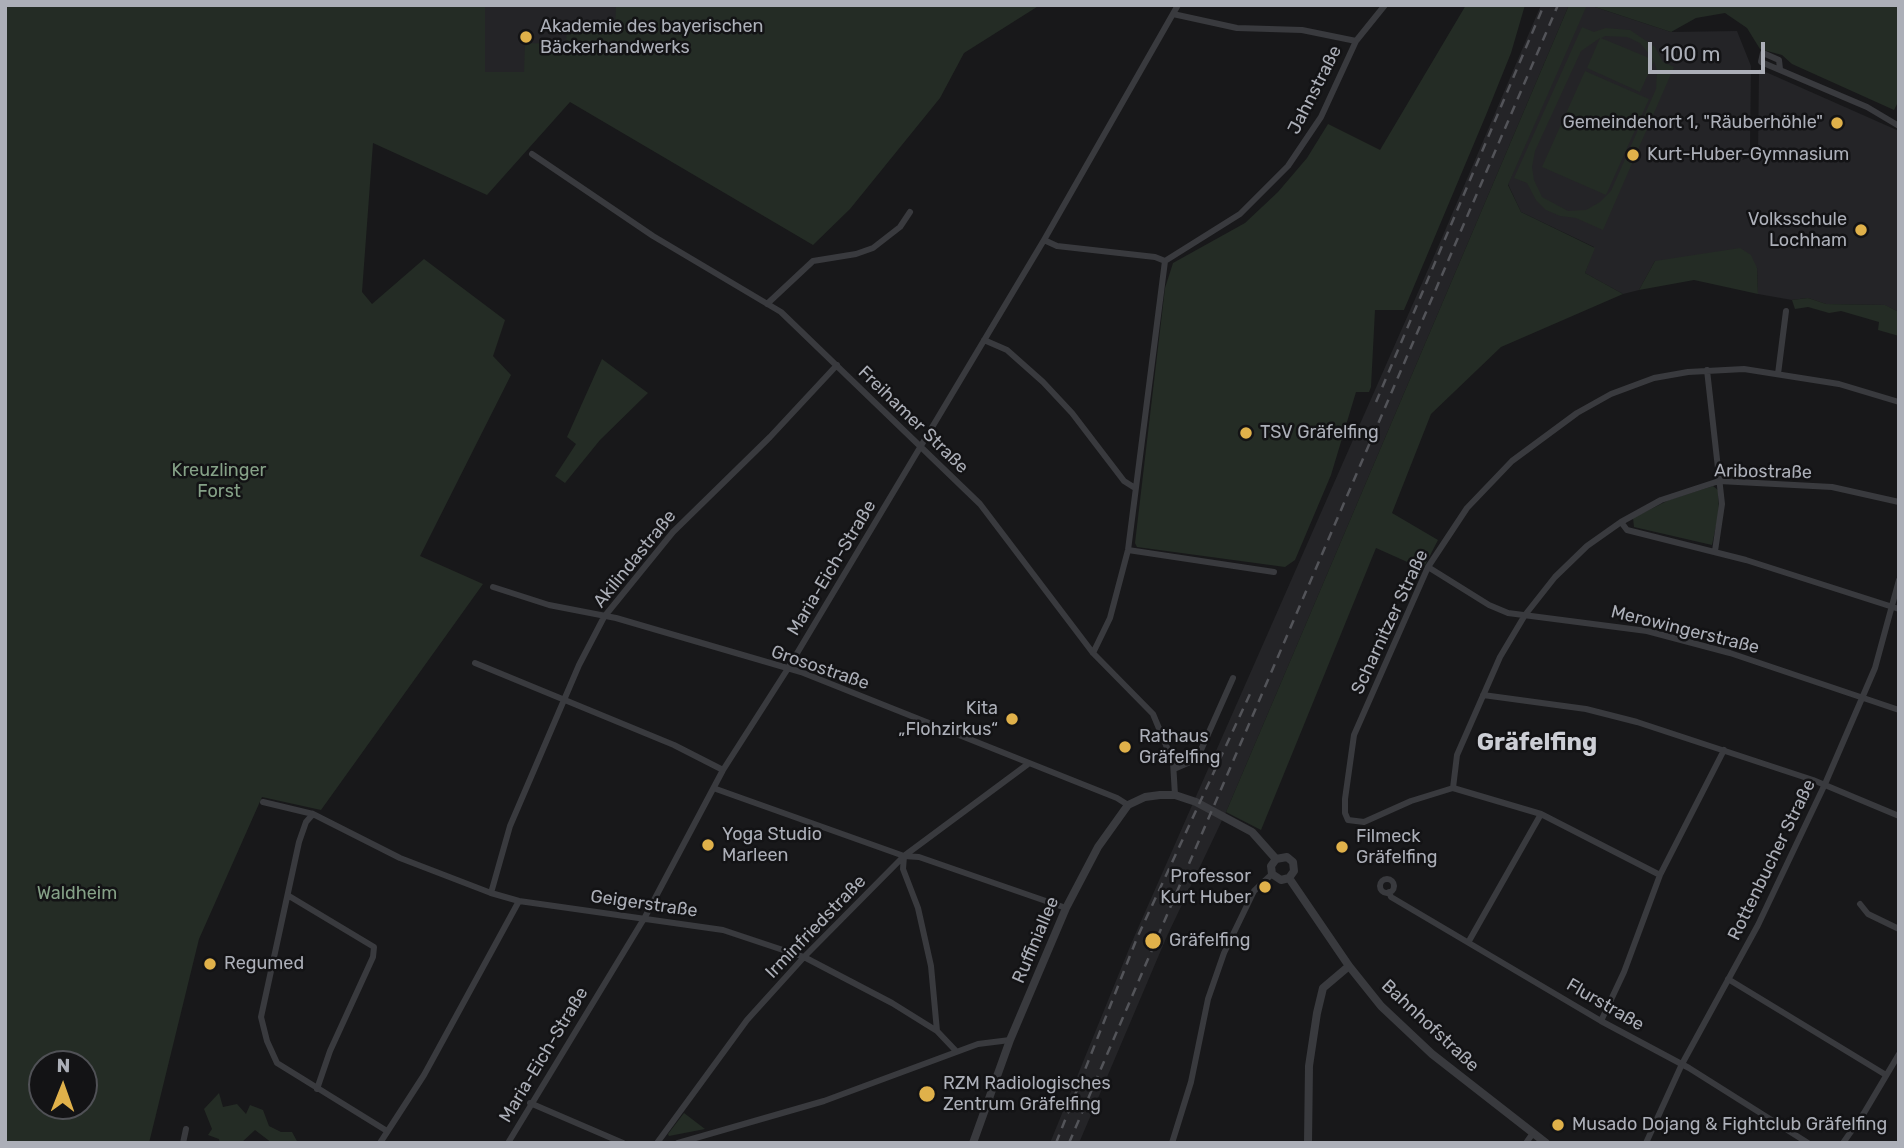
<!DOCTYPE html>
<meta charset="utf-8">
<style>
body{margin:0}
#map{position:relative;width:1904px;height:1148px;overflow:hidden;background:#18181a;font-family:Rubik,sans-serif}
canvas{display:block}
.frame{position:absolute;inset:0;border:7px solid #acafb8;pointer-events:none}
.north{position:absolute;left:28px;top:1050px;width:70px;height:70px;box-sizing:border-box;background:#131315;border:2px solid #505156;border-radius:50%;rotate:1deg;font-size:19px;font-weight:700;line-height:28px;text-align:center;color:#acafb8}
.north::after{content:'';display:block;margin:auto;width:24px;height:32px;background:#e0b14a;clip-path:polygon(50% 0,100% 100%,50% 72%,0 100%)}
.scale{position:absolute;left:1648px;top:42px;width:117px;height:32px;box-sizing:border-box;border:4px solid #acafb8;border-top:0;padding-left:9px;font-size:21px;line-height:24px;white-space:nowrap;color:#acafb8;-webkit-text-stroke:5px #131315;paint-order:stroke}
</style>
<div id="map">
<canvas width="1904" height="1148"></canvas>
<div class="frame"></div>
<div class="north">N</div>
<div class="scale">100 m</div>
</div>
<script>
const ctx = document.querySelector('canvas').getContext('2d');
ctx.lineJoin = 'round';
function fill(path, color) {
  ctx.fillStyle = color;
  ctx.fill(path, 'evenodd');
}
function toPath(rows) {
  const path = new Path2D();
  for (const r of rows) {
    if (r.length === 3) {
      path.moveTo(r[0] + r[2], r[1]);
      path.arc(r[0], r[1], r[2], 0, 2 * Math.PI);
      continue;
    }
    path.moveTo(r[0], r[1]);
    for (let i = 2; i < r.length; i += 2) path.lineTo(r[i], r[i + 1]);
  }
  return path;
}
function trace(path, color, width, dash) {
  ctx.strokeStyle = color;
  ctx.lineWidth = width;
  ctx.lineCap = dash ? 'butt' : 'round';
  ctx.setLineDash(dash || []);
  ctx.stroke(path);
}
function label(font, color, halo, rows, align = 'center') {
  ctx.font = font + ' Rubik,sans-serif';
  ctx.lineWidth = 5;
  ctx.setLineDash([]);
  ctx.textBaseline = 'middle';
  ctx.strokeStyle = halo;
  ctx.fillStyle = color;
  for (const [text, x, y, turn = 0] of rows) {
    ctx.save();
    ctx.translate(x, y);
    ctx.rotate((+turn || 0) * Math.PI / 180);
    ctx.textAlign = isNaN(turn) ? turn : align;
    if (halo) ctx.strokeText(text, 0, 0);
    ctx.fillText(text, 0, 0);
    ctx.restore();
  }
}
fill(toPath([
 [485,5,616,5,616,30,567,29,567,44,525,72,485,72],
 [1541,5,1569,5,1226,812,1167,936,1079,1143,1050,1143,1131,944,1441,240],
 [1589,5,1671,32,1737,31,1751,66,1750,149,1742,160,1758,155,1759,69,1899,131,1899,312,1884,305,1826,304,1808,298,1792,300,1758,294,1757,268,1655,261,1639,290,1623,294,1585,273,1594,247,1521,212,1508,184,1585,6]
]), '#242427');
fill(toPath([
 [5,5,485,5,485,72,524,72,525,43,566,44,567,29,615,30,616,5,1040,5,964,53,940,98,850,209,813,245,570,102,487,195,373,143,362,292,372,304,424,259,505,320,493,356,511,375,420,556,483,584,321,810,262,797,199,939,149,1143,5,1143],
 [42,1064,84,1064,84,1106,42,1106],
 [1466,5,1525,5,1511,53,1486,115,1404,310,1375,310,1371,387,1369,392,1356,392,1331,475,1295,560,1285,567,1137,547,1135,543,1165,288,1173,263,1245,223,1278,192,1307,158,1328,124,1380,150],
 [1569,5,1587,5,1508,185,1521,212,1595,248,1585,273,1623,294,1501,347,1431,414,1392,513,1438,540,1423,569,1376,548,1261,830,1226,812],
 [1589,5,1899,5,1899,100,1894,110,1792,64,1782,55,1760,49,1747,28,1725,13,1696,18,1671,32],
 [1582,27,1594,32,1606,28,1630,30,1655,47,1663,62,1674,67,1603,230,1576,218,1560,216,1546,210,1536,200,1527,183,1514,178],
 [1605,36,1627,37,1640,43,1654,60,1601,38],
 [1600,38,1587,68,1640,92,1654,61,1657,70,1656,89,1611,191,1600,202,1586,210,1568,211,1542,197,1534,180,1532,167,1535,151,1581,51],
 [1585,71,1649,99,1606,195,1542,167],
 [1740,248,1751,255,1757,268,1758,294,1694,280,1639,290,1655,261],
 [1808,298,1826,304,1885,305,1899,312,1899,336,1878,330,1879,322,1841,311,1829,313,1808,307,1795,309,1792,300],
 [602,359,648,393,600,440,565,483,555,476,576,444,567,437],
 [1713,486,1718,490,1719,512,1712,545,1634,527,1633,518,1669,500],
 [219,1093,223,1107,237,1104,246,1114,250,1105,263,1110,269,1126,281,1132,292,1132,298,1143,272,1143,255,1130,241,1143,220,1143,219,1139,208,1135,212,1129,204,1109],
 [684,1113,705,1129,669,1136,668,1134]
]), '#242c25');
trace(toPath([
 [1173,14,1237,28,1302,30,1356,41],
 [1780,69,1779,60,1763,53,1761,62,1867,107,1899,126],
 [532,154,653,236,781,312,980,504,1093,653,1153,714,1173,762,1175,795],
 [1044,240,1057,246,1155,257,1165,261],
 [1165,261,1240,214,1288,166,1321,117,1356,41,1385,5],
 [767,304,813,261,856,254,873,248,900,227,910,212],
 [984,340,1007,350,1043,382,1072,413,1124,481,1135,488],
 [1707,370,1722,504,1715,551],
 [1778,374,1786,311],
 [1621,522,1627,530,1746,560,1899,609],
 [1128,550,1274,572],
 [1428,567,1489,605,1508,613,1647,631,1730,653,1899,710],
 [493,587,549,605,616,618,801,672,1117,798,1128,805],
 [1093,653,1110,618,1128,550,1165,261],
 [475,663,674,745,723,770],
 [1483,695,1586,709,1637,722,1813,780,1899,816],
 [1174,769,1197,759,1233,678],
 [1453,788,1457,755,1500,657,1525,615,1555,577,1587,546,1621,522,1661,500,1719,481,1832,487,1899,502],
 [716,789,904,856,919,857,1066,908],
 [263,802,313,814,400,858,491,893,519,901,723,930,804,957,892,1003,937,1031,956,1051],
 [313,814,306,822,299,842,261,1017,267,1041,277,1063,387,1131],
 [904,856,903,869,918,908,931,966,937,1031],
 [1660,875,1541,814,1453,788,1411,801,1364,822,1348,820,1345,813,1345,799,1354,735,1428,567,1467,508,1512,461,1577,413,1611,394,1654,378,1688,372,1744,369,1839,384,1899,402],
 [1387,886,7],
 [1389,892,1391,897,1601,1021,1689,1068,1808,1143],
 [491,893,510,826,579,665,604,617,673,532,770,437,837,365],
 [289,896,374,947,373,957,330,1051,317,1089],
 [1860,904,1868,914,1899,929],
 [1469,941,1541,814],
 [1728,979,1886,1075],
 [1601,1021,1624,972,1660,875,1724,750],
 [530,1103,623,1143],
 [183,1143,186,1129],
 [380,1143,424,1075,519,901],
 [508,1143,645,917,723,770,787,670,1044,240,1178,5],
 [657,1143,747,1020,804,957,904,856,1028,764],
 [678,1143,824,1101,978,1044,1010,1040],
 [1172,1143,1191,1082,1208,999,1224,953,1254,891,1272,874],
 [1526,1143,1533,1133],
 [1646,1143,1682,1064,1758,925,1825,784,1875,668,1899,580],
 [1843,1143,1864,1113,1899,1054]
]), '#393a3e', 6);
trace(toPath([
 [1276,859,1287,857,1293,862,1294,871,1289,878],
 [1276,859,1271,866,1272,874,1281,880,1289,878],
 [1289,878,1349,966,1381,1006,1432,1054,1546,1143],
 [973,1143,1010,1040,1066,908,1098,847,1128,805,1145,797,1160,795,1175,795,1196,802,1252,832,1276,859],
 [1308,1143,1309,1066,1317,1013,1323,988,1349,966]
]), '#393a3e', 8);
trace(toPath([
 [1376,402,1544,5],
 [1056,1143,1137,938,1250,694],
 [1069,1143,1558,5]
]), '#535459', 2.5, [9, 7]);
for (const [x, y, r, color] of [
 [526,37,7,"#e0b14a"],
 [1837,123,7,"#e0b14a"],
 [1633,155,7,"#e0b14a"],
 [1861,230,7,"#e0b14a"],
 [1246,433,7,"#e0b14a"],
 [1012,719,7,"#e0b14a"],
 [1125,747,7,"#e0b14a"],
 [708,845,7,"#e0b14a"],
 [1342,847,7,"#e0b14a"],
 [1265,887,7,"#e0b14a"],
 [1153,941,9,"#e0b14a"],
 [210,964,7,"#e0b14a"],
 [927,1094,9,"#e0b14a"],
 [1558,1125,7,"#e0b14a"]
]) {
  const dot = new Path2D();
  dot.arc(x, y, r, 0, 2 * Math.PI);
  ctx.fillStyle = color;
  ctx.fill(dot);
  trace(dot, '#131315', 2.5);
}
label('18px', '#acafb8', '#131315', [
 ["Akademie des bayerischen",540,27],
 ["Bäckerhandwerks",540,48],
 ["Gemeindehort 1, \"Räuberhöhle\"",1823,123,"right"],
 ["Kurt-Huber-Gymnasium",1647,155],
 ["Volksschule",1847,220,"right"],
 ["Lochham",1847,241,"right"],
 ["TSV Gräfelfing",1260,433],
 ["Kita",998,709,"right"],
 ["„Flohzirkus“",998,730,"right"],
 ["Rathaus",1139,737],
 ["Gräfelfing",1139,758],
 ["Yoga Studio",722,835],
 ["Marleen",722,856],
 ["Filmeck",1356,837],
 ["Gräfelfing",1356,858],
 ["Professor",1251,877,"right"],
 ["Kurt Huber",1251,898,"right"],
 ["Gräfelfing",1169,941],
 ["Regumed",224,964],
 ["RZM Radiologisches",943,1084],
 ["Zentrum Gräfelfing",943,1105],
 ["Musado Dojang & Fightclub Gräfelfing",1572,1125]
], 'left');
label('18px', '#acafb8', '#131315', [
 ["Jahnstraße",1315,90,-63],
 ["Freihamer Straße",913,420,44],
 ["Aribostraße",1763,472,1],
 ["Akilindastraße",635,559,-51],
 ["Maria-Eich-Straße",832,568,-59],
 ["Scharnitzer Straße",1390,622,-65],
 ["Merowingerstraße",1685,630,14],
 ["Grosostraße",820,668,19],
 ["Rottenbucher Straße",1772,860,-64],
 ["Geigerstraße",644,904,8],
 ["Irminfriedstraße",816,927,-46],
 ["Ruffiniallee",1036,940,-67],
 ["Flurstraße",1605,1005,30],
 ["Bahnhofstraße",1430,1026,43],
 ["Maria-Eich-Straße",544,1055,-59]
]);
label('18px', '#85a187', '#131315', [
 ["Kreuzlinger",219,471],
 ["Forst",219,492],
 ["Waldheim",77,894]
]);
label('bold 24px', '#ccced5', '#131315', [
 ["Gräfelfing",1537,743]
]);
</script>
